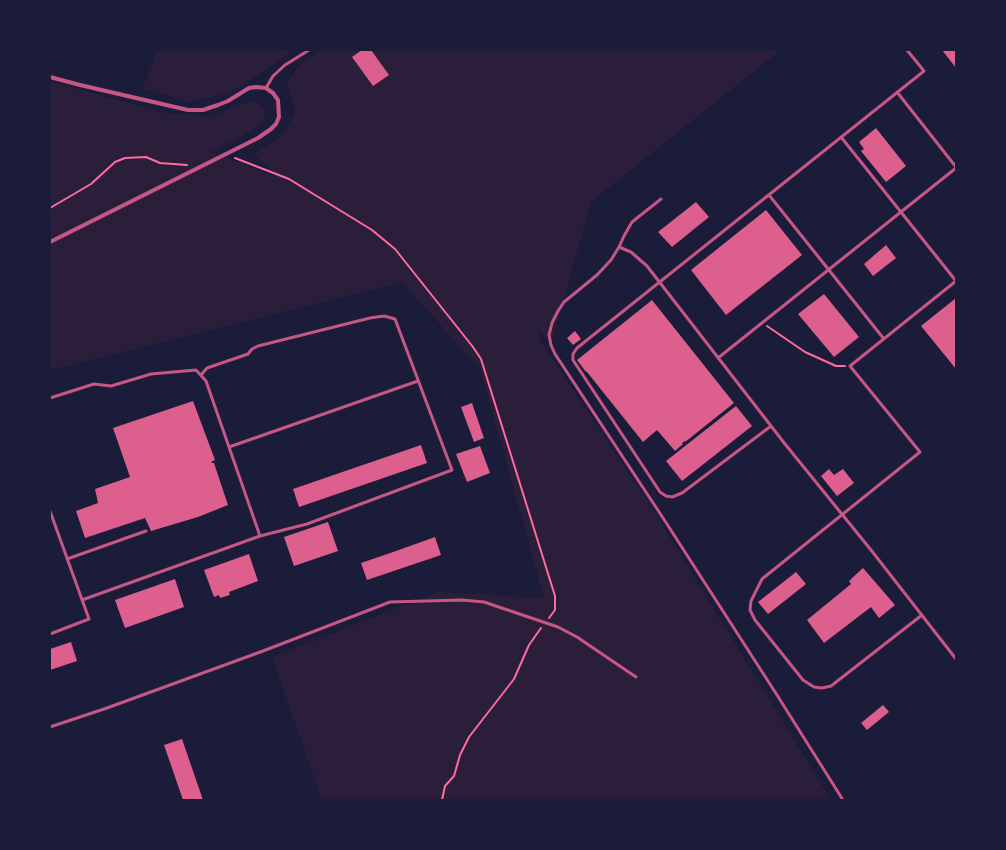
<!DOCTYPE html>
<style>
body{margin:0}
#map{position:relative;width:1006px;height:850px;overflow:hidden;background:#1b1b3a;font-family:Figtree,sans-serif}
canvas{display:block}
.frame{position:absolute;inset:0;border:51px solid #1b1b3a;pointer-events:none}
</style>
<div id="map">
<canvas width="1006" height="850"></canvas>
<div class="frame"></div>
</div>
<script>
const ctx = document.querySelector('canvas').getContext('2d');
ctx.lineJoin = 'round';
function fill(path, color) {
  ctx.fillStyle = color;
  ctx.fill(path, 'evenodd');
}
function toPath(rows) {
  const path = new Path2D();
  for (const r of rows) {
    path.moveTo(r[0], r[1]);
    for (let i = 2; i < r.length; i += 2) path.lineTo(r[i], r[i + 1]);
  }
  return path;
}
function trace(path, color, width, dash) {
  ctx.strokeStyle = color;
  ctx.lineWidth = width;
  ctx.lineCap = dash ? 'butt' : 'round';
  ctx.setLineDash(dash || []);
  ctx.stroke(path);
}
fill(toPath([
 [159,50,295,50,230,93,188,102,142,88],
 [323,50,781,50,591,202,551,345,538,328,540,340,652,508,831,800,322,800,272,657,438,592,544,598,480,369,402,282,50,370,50,81,165,113,211,116,243,104,257,101,266,110,264,120,245,135,211,152,277,177,254,154,283,135,296,111,286,84,300,64]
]), '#2a1e3b');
fill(toPath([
 [362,50,371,50,389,75,373,86,352,57],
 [942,50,956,50,956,68],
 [876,128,906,166,886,182,861,151,864,149,859,142],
 [696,202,709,217,672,247,658,232],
 [766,210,802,255,726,315,691,270],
 [886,245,896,258,873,276,864,264],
 [824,294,859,337,834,357,798,314],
 [956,298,956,369,921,326],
 [652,300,734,403,685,442,685,441,682,443,683,444,675,451,657,430,643,442,587,372,586,372,577,360],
 [575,331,581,339,573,345,567,338],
 [193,401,215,460,211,462,212,463,214,463,228,505,198,517,151,531,145,518,85,538,76,511,98,503,95,489,130,477,113,428],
 [472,403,484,438,474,442,461,407],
 [736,406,752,426,682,481,666,461],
 [421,445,427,463,299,507,293,489],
 [480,446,490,473,467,482,456,454],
 [829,469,834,475,843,469,854,483,837,496,821,476],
 [328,522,338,551,294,566,284,537],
 [435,537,441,555,367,580,361,563,396,551],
 [249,554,258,581,229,592,230,595,220,598,219,595,214,597,204,570],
 [863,568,895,605,879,618,871,607,824,643,807,620,851,584,849,581],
 [796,572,806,584,768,614,758,602],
 [175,579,184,607,125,628,115,600],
 [71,642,77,661,50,670,50,649],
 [883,705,889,712,867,730,861,723],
 [182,739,203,800,183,800,164,745]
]), '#dd5f8e');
trace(toPath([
 [235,158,289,179,372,230,395,249,473,347,481,359,555,596,555,610,549,618],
 [50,208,91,184,115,162,125,158,146,157,160,163,187,165],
 [767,326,805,352,836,366,845,366],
 [442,800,445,786,454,776,460,755,469,737,514,679,529,645,541,628]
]), '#ff6b9d', 2);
trace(toPath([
 [266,88,273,76,285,65,309,50],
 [897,92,956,167],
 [841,137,956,281,850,366,920,452,762,579,751,601,750,610,755,620,803,680,814,687,822,688,831,686,922,615],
 [769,195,884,339],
 [661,199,632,222,624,236,619,247,611,260,597,275,564,302,558,311,552,323,549,335,551,345,555,354,665,521,777,695,843,800],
 [619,247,631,252,647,266,785,444,871,550,956,659],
 [718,358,956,168],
 [50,398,94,384,111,386,151,374,196,370,206,381,260,536],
 [771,426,682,493,672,497,666,496,660,492,573,360,573,354,577,348,924,71,907,50],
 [229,447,418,381],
 [50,511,89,619,50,634],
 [67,559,146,531],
 [82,600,260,536,307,524,452,470,395,319,384,316,370,318,258,346,252,349,248,354,207,368,201,375],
 [50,727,107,708,263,651,390,602,462,600,484,602,558,627,577,637,636,677]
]), '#c65784', 3);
trace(toPath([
 [50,77,80,85,188,110,203,110,218,105,228,101,249,88,256,87,266,88,273,93,278,100,279,117,276,124,271,129,258,138,50,242]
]), '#c65784', 4);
</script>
